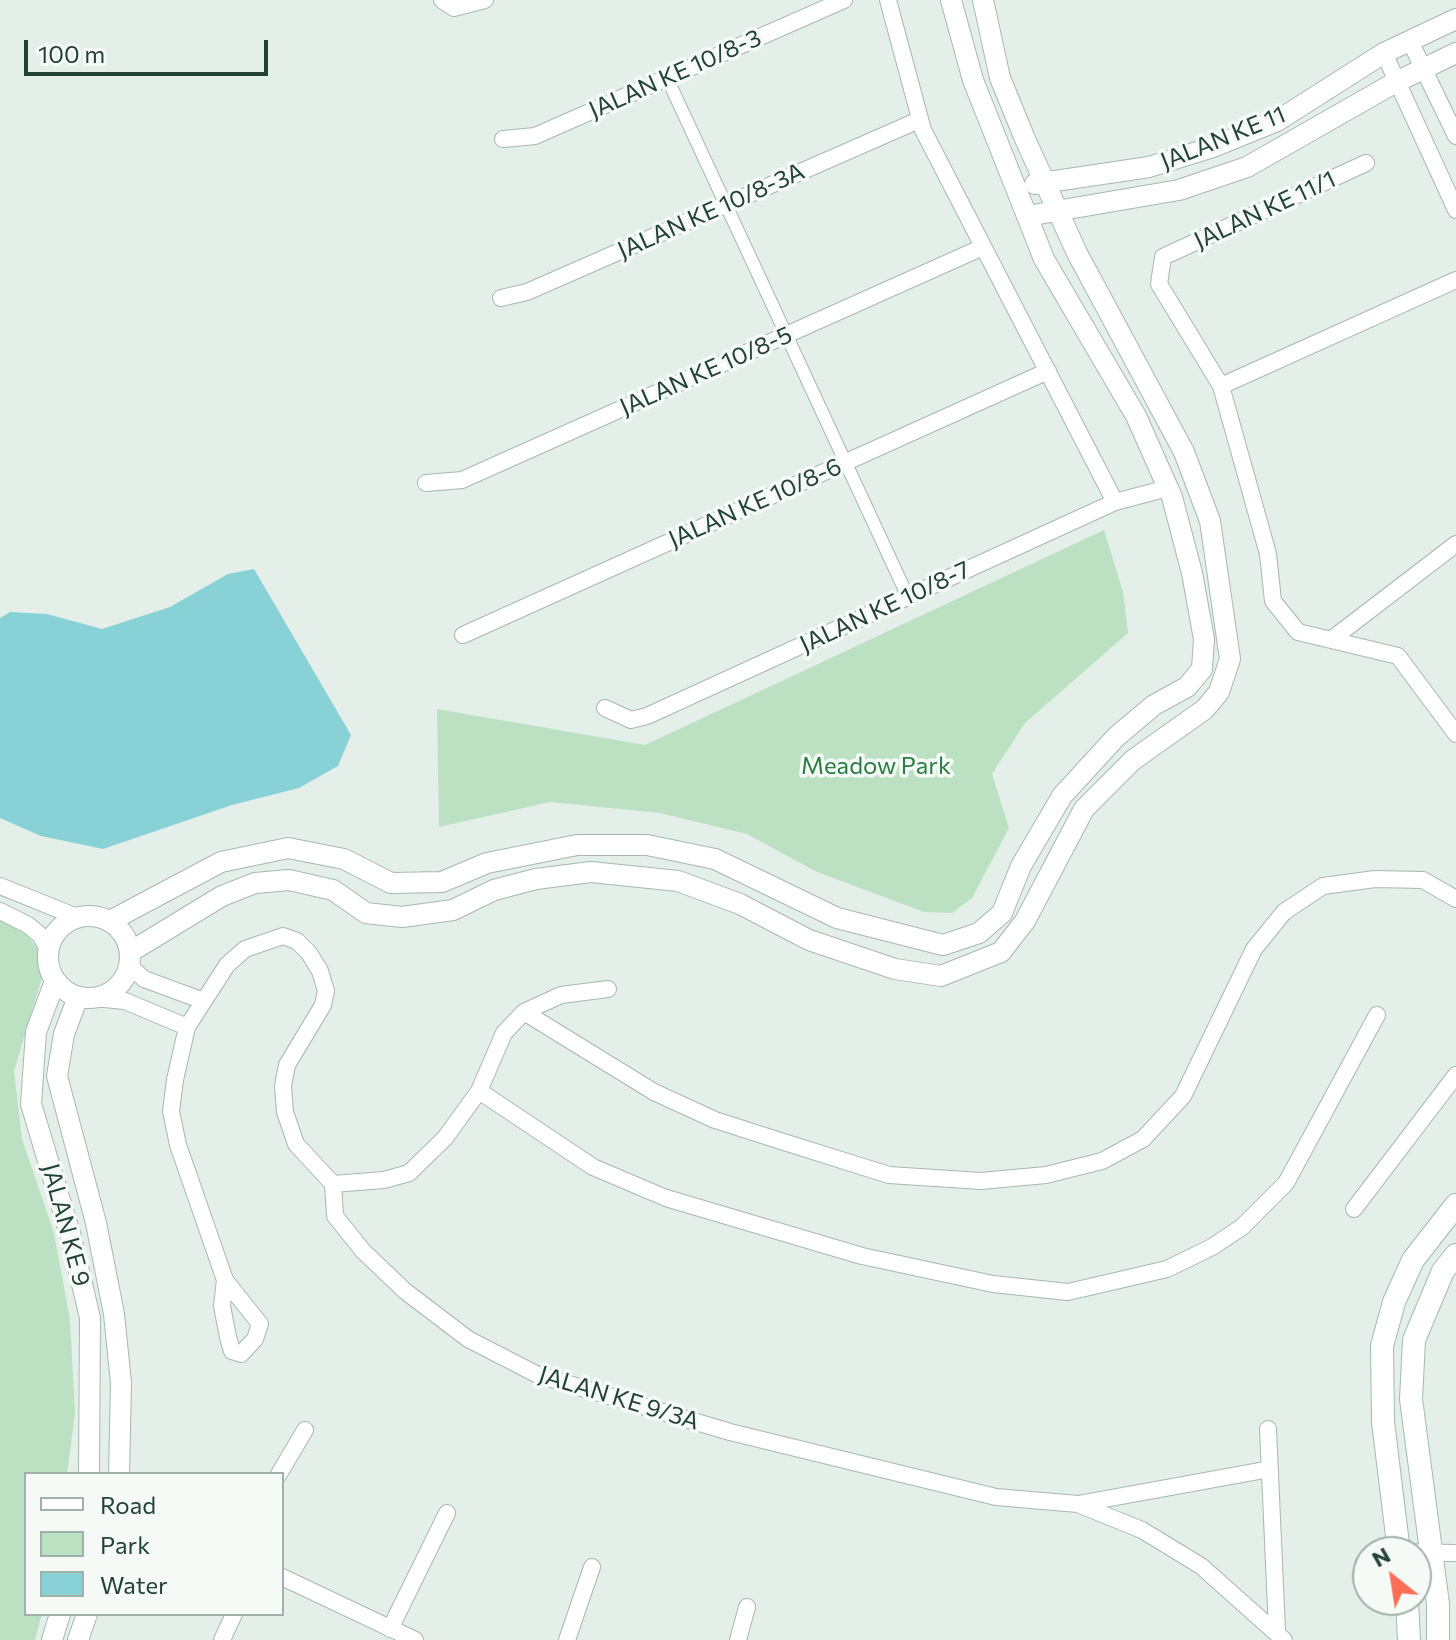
<!DOCTYPE html>
<style>
body{margin:0}
#map{position:relative;width:1456px;height:1640px;overflow:hidden;background:#e4efe9;font-family:Commissioner,sans-serif}
canvas{display:block}
.legend{position:absolute;left:24px;top:1472px;width:260px;height:144px;box-sizing:border-box;background:#f5faf7;border:2px solid #a1b0aa;margin:0;padding:10px 14px;list-style:none;font-size:24px;color:#224236}
.legend li{display:flex;align-items:center;gap:16px;height:40px}
.legend b{width:40px;border:2px solid #a1b0aa}
.north{position:absolute;left:1352px;top:1536px;width:80px;height:80px;box-sizing:border-box;background:#f5faf7;border:2px solid #a1b0aa;border-radius:50%;rotate:330deg;font-size:22px;font-weight:700;line-height:32px;text-align:center;color:#224236}
.north::after{content:'';display:block;margin:auto;width:28px;height:36px;background:#fc6f54;clip-path:polygon(50% 0,100% 100%,50% 72%,0 100%)}
.scale{position:absolute;left:24px;top:40px;width:244px;height:36px;box-sizing:border-box;border:4px solid #224236;border-top:0;padding-left:10px;font-size:24px;line-height:28px;white-space:nowrap;color:#224236;-webkit-text-stroke:6px #f5faf7;paint-order:stroke}
</style>
<div id="map">
<canvas width="1456" height="1640"></canvas>
<ul class="legend">
<li><b style="height:10px;background:#fff"></b>Road</li>
<li><b style="height:22px;background:#bce1c2"></b>Park</li>
<li><b style="height:22px;background:#88d2d7"></b>Water</li>
</ul>
<div class="north">N</div>
<div class="scale">100 m</div>
</div>
<script>
const ctx = document.querySelector('canvas').getContext('2d');
ctx.lineJoin = 'round';
function fill(path, color) {
  ctx.fillStyle = color;
  ctx.fill(path, 'evenodd');
}
function toPath(rows) {
  const path = new Path2D();
  for (const r of rows) {
    if (r.length === 3) {
      path.moveTo(r[0] + r[2], r[1]);
      path.arc(r[0], r[1], r[2], 0, 2 * Math.PI);
      continue;
    }
    path.moveTo(r[0], r[1]);
    for (let i = 2; i < r.length; i += 2) path.lineTo(r[i], r[i + 1]);
  }
  return path;
}
function trace(path, color, width, dash) {
  ctx.strokeStyle = color;
  ctx.lineWidth = width;
  ctx.lineCap = dash ? 'butt' : 'round';
  ctx.setLineDash(dash || []);
  ctx.stroke(path);
}
function label(font, color, halo, rows, align = 'center') {
  ctx.font = font + ' Commissioner,sans-serif';
  ctx.lineWidth = 7;
  ctx.setLineDash([]);
  ctx.textBaseline = 'middle';
  ctx.strokeStyle = halo;
  ctx.fillStyle = color;
  for (const [text, x, y, turn = 0] of rows) {
    ctx.save();
    ctx.translate(x, y);
    ctx.rotate((+turn || 0) * Math.PI / 180);
    ctx.textAlign = isNaN(turn) ? turn : align;
    if (halo) ctx.strokeText(text, 0, 0);
    ctx.fillText(text, 0, 0);
    ctx.restore();
  }
}
fill(toPath([
 [1104,530,1123,592,1128,633,1025,723,992,774,1009,828,972,898,952,913,924,912,817,872,747,834,660,813,550,802,439,827,437,709,645,745],
 [0,920,27,935,37,948,43,974,14,1071,22,1139,54,1233,70,1320,75,1413,67,1474,26,1474,26,1614,42,1614,35,1640,0,1640]
]), '#bce1c2');
fill(toPath([
 [254,569,351,735,338,766,299,788,232,805,103,849,41,836,0,818,0,618,10,612,47,614,102,629,170,607,228,574]
]), '#88d2d7');
const pedestrian = toPath([
 [667,78,908,597]
]);
const minor = toPath([
 [442,0,454,8,485,0],
 [888,0,923,130,1115,502],
 [1410,41,1456,136],
 [1384,53,1456,210],
 [503,139,535,136,844,0],
 [1366,163,1163,257,1159,284,1221,386,1268,554,1273,601,1298,632,1398,656,1456,734],
 [501,298,527,292,919,120],
 [1221,386,1456,280],
 [426,483,462,480,983,247],
 [463,635,1048,371],
 [1332,639,1456,544],
 [605,708,631,720,647,716,1115,502,1168,488],
 [0,886,77,917],
 [0,911,28,925,40,935,48,949],
 [129,965,144,979,201,1000],
 [94,998,125,1001,187,1027],
 [524,1012,654,1092,715,1120,787,1143,889,1175,981,1181,1046,1175,1102,1161,1143,1139,1183,1096,1254,949,1284,912,1323,886,1375,879,1423,880,1456,899],
 [479,1091,593,1167,666,1198,862,1256,993,1284,1068,1292,1167,1269,1212,1247,1242,1227,1286,1183,1377,1015],
 [333,1184,384,1180,409,1173,445,1138,479,1091,504,1033,524,1012,561,995,608,989],
 [1354,1209,1456,1075],
 [225,1280,222,1306,228,1337,232,1351,241,1354,255,1339,260,1324,225,1280,178,1145,171,1111,175,1080,187,1027,227,965,245,949,283,936,297,941,309,953,320,971,326,991,323,1005,287,1065,283,1086,285,1112,296,1144,333,1184,335,1216,363,1251,405,1291,468,1339,538,1375,730,1432,996,1497,1078,1504,1270,1469],
 [1268,1429,1277,1631],
 [279,1474,305,1430],
 [1080,1505,1142,1530,1201,1566,1284,1640],
 [1399,1552,1456,1553],
 [282,1577,415,1640],
 [390,1629,447,1513],
 [222,1640,234,1614],
 [567,1640,592,1567],
 [738,1640,747,1607]
]);
const tertiary = toPath([
 [1035,184,1149,167,1213,147,1277,121,1384,53,1456,19],
 [1027,216,1179,190,1247,167,1396,82,1456,53],
 [89,957,41],
 [110,921,221,862,288,848,344,859,391,883,442,882,487,863,577,845,647,845,715,859,837,918,943,945,979,933,1002,913,1021,866,1062,796,1116,737,1154,705,1187,687,1202,669,1204,639,1192,573,1172,497,1136,416,1044,259,973,80,951,0],
 [130,952,222,896,255,883,289,880,333,890,366,913,402,917,453,910,494,890,536,879,591,872,678,881,740,904,809,940,895,969,941,976,1001,952,1025,921,1084,809,1133,760,1205,709,1219,692,1230,659,1210,521,1184,452,1077,253,1025,139,1000,78,983,0],
 [55,981,36,1032,31,1104,71,1237,90,1318,89,1474],
 [78,997,64,1034,57,1076,96,1223,114,1314,121,1383,119,1474],
 [52,1640,60,1614],
 [78,1640,87,1614]
]);
const secondary = toPath([
 [1399,1552,1383,1422,1382,1346,1394,1302,1413,1260,1456,1205],
 [1407,1600,1409,1640],
 [1438,1640,1438,1604,1411,1399,1414,1340,1443,1271,1456,1255]
]);
trace(pedestrian, '#a6b8b0', 14);
trace(minor, '#a6b8b0', 18);
trace(tertiary, '#a6b8b0', 22);
trace(secondary, '#a1bbb0', 24);
trace(pedestrian, '#fff', 12);
trace(minor, '#fff', 16);
trace(tertiary, '#fff', 20);
trace(secondary, '#fff', 22);
label('24px', '#224236', '#f5faf7', [
 ["JALAN KE 10/8-3",675,74,-24],
 ["JALAN KE 11",1223,138,-22],
 ["JALAN KE 11/1",1265,210,-25],
 ["JALAN KE 10/8-3A",711,211,-24],
 ["JALAN KE 10/8-5",706,371,-24],
 ["JALAN KE 10/8-6",755,503,-24],
 ["JALAN KE 10/8-7",885,607,-25],
 ["JALAN KE 9",66,1225,75],
 ["JALAN KE 9/3A",619,1398,17]
]);
label('24px', '#287d41', '#f5faf7', [
 ["Meadow Park",876,766]
]);
</script>
